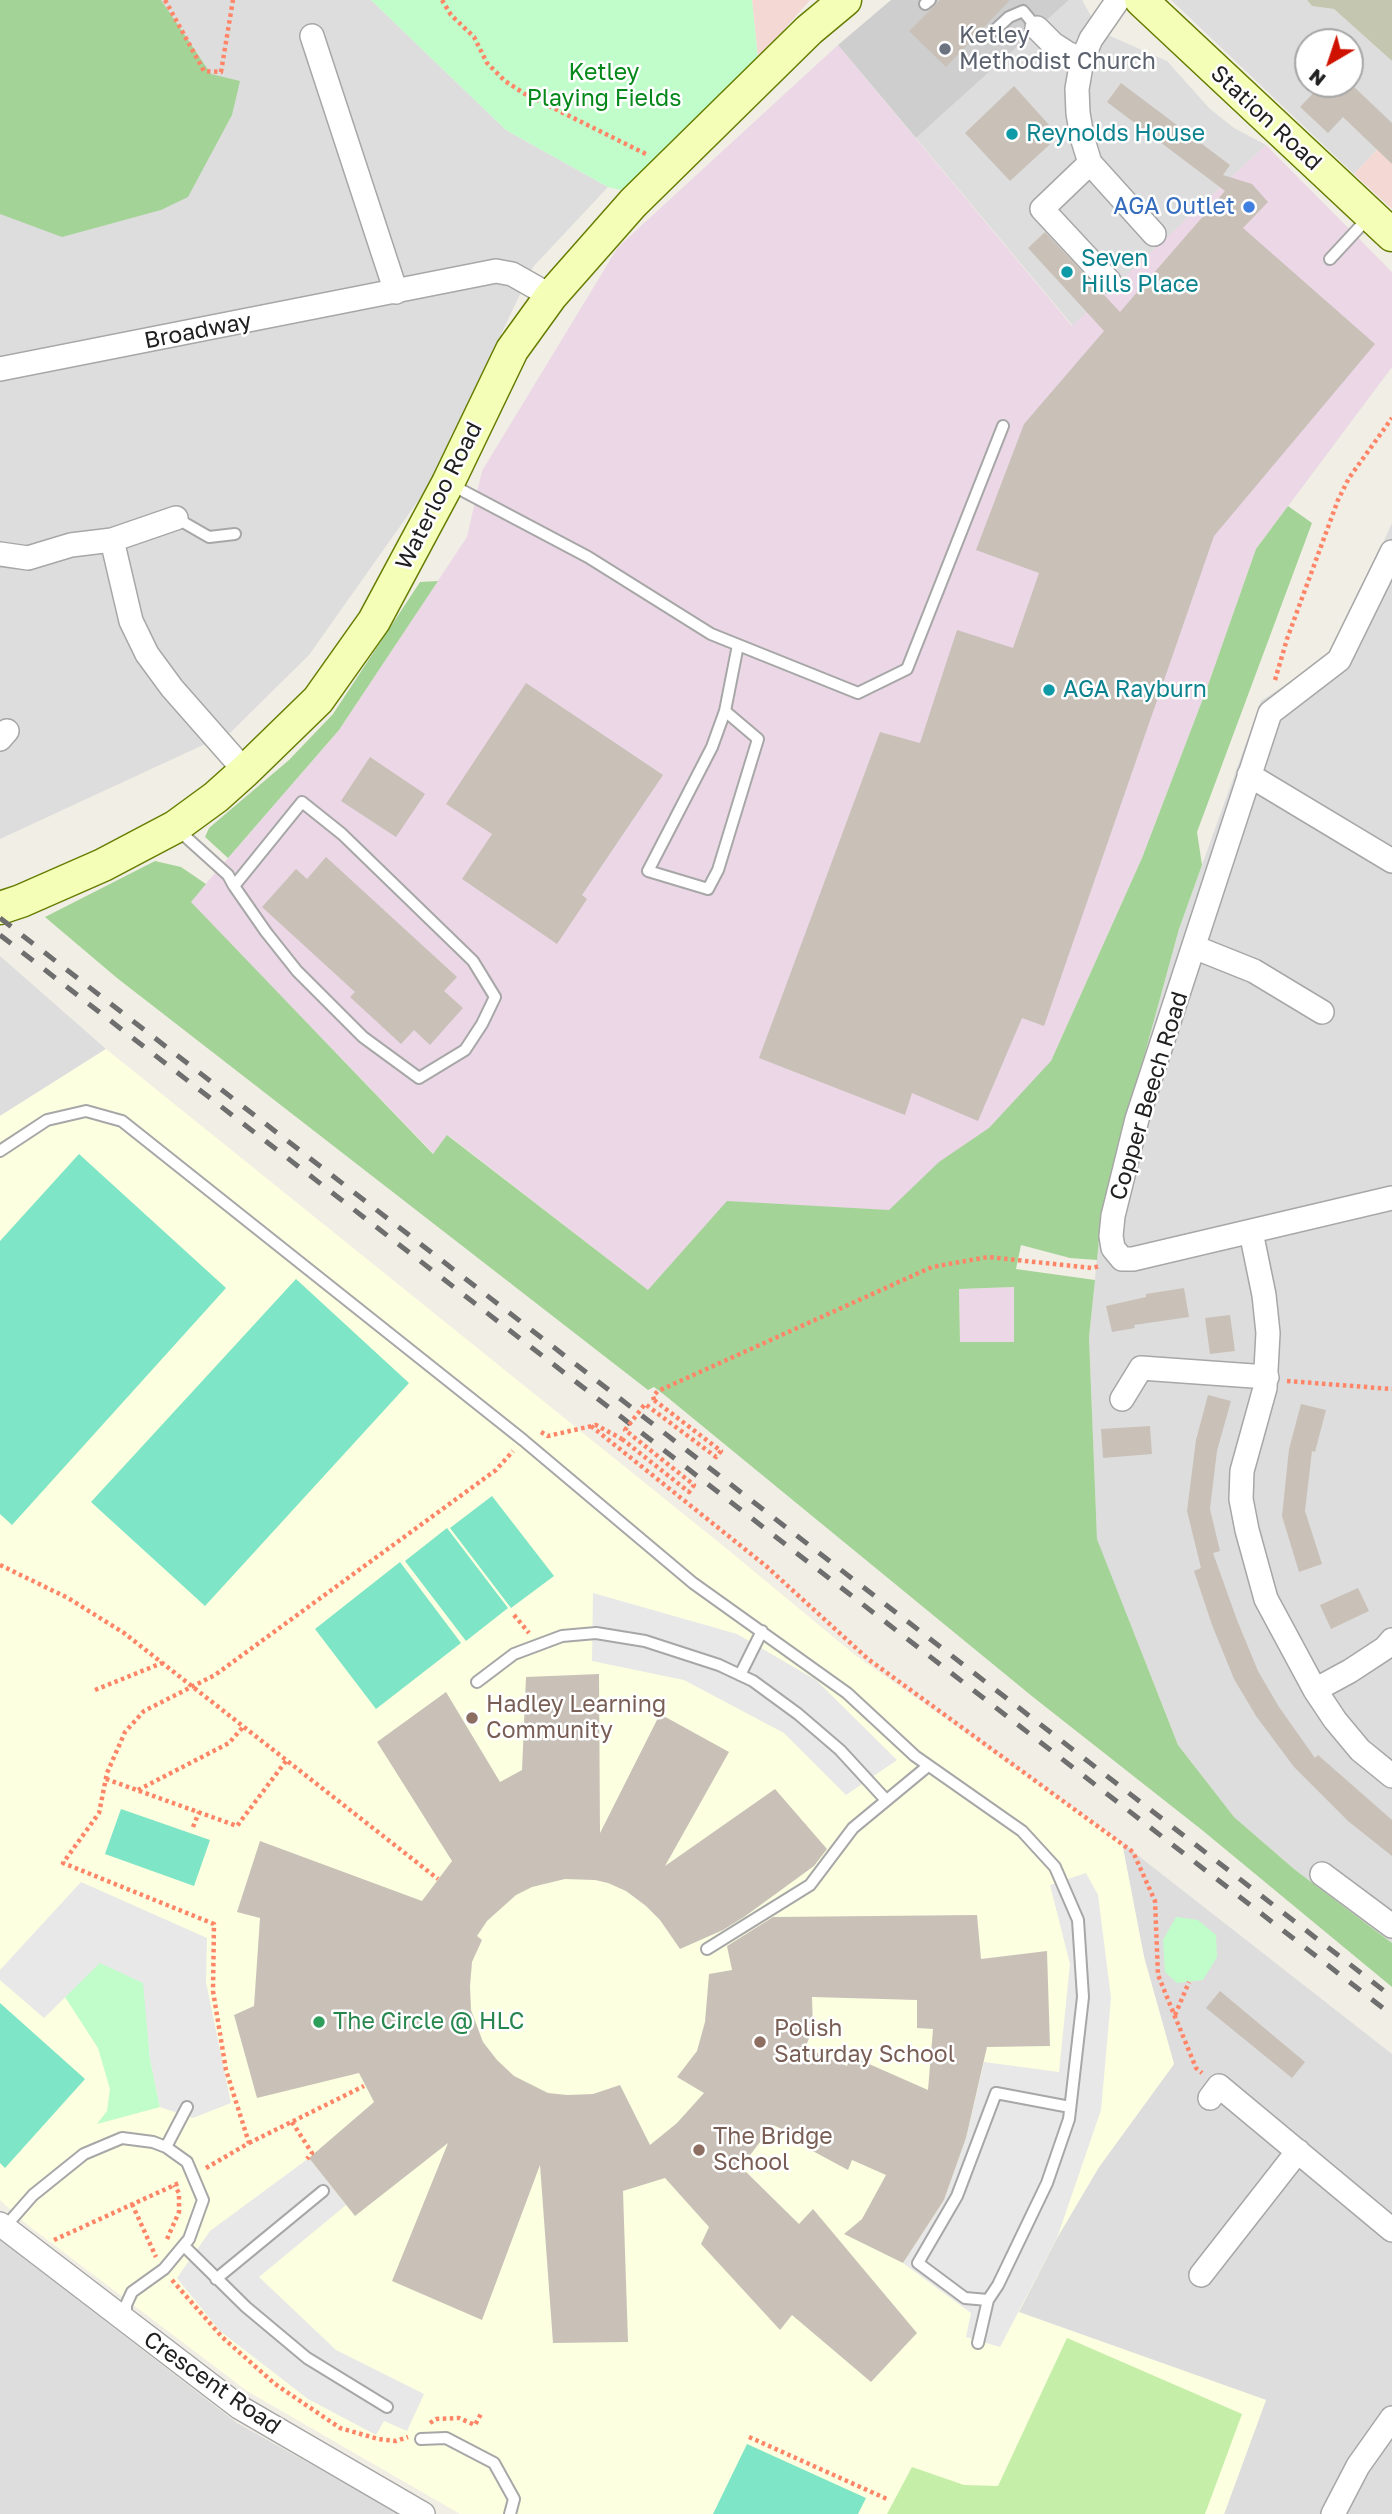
<!DOCTYPE html>
<style>
body{margin:0}
#map{position:relative;width:1392px;height:2514px;overflow:hidden;background:#f1eee5;font-family:"Golos Text",sans-serif}
canvas{display:block}
.north{position:absolute;left:1294px;top:28px;width:70px;height:70px;box-sizing:border-box;background:#fff;border:2px solid #a6a6a6;border-radius:50%;rotate:219deg;font-size:19px;font-weight:700;line-height:28px;text-align:center;color:#202020}
.north::after{content:'';display:block;margin:auto;width:24px;height:32px;background:#cf1200;clip-path:polygon(50% 0,100% 100%,50% 72%,0 100%)}
</style>
<div id="map">
<canvas width="1392" height="2514"></canvas>
<div class="north">N</div>
</div>
<script>
const ctx = document.querySelector('canvas').getContext('2d');
ctx.lineJoin = 'round';
function fill(path, color) {
  ctx.fillStyle = color;
  ctx.fill(path, 'evenodd');
}
function toPath(rows) {
  const path = new Path2D();
  for (const r of rows) {
    path.moveTo(r[0], r[1]);
    for (let i = 2; i < r.length; i += 2) path.lineTo(r[i], r[i + 1]);
  }
  return path;
}
function trace(path, color, width, dash) {
  ctx.strokeStyle = color;
  ctx.lineWidth = width;
  ctx.lineCap = dash ? 'butt' : 'round';
  ctx.setLineDash(dash || []);
  ctx.stroke(path);
}
function label(font, color, halo, rows, align = 'center') {
  ctx.font = font + ' "Golos Text",sans-serif';
  ctx.lineWidth = 5;
  ctx.setLineDash([]);
  ctx.textBaseline = 'middle';
  ctx.strokeStyle = halo;
  ctx.fillStyle = color;
  for (const [text, x, y, turn = 0] of rows) {
    ctx.save();
    ctx.translate(x, y);
    ctx.rotate((+turn || 0) * Math.PI / 180);
    ctx.textAlign = isNaN(turn) ? turn : align;
    if (halo) ctx.strokeText(text, 0, 0);
    ctx.fillText(text, 0, 0);
    ctx.restore();
  }
}
fill(toPath([
 [0,0,371,0,506,130,608,187,533,267,430,484,309,655,231,732,0,839],
 [1069,0,1082,0,1092,18,1108,35,1167,61,1210,109,1234,128,1266,145,1073,326,916,138],
 [1171,0,1307,0,1312,6,1334,9,1392,61,1392,134,1354,174],
 [1308,42,1350,42,1350,84,1308,84],
 [1392,523,1392,1943,1294,1869,1234,1817,1178,1745,1097,1540,1089,1337,1102,1210,1179,929,1261,701,1318,663,1335,648],
 [0,956,106,1049,0,1116],
 [1122,1843,1392,2054,1392,2514,1224,2514,1266,2400,1018,2312,1057,2238,1099,2167,1174,2064,1144,1957],
 [0,2240,237,2423,400,2514,0,2514]
]), '#dedddd');
fill(toPath([
 [752,0,810,0,758,59],
 [1392,134,1392,209,1354,174]
]), '#f3d8d4');
fill(toPath([
 [838,45,1072,326,1266,145,1392,272,1392,367,1256,549,1207,688,1142,858,1051,1061,1012,1243,728,1352,448,1135,434,1154,190,902,339,730,467,537,482,471,618,247],
 [1015,1287,1014,1342,960,1342,959,1289]
]), '#ebd7e5');
fill(toPath([
 [106,1049,732,1553,855,1655,1122,1843,1144,1957,1174,2064,1099,2167,1057,2238,1019,2312,1266,2400,1224,2514,460,2514,247,2391,25,2223,0,2200,0,1116]
]), '#fcffe0');
fill(toPath([
 [891,0,1069,0,916,138,838,45]
]), '#cecece');
fill(toPath([
 [1307,0,1392,0,1392,61,1334,9,1312,6]
]), '#c4c6b0');
fill(toPath([
 [1067,2338,1242,2414,1205,2514,887,2514,912,2467,964,2485,998,2486]
]), '#c5eea8');
fill(toPath([
 [0,0,161,0,211,74,240,81,232,115,188,197,161,210,62,237,0,214],
 [1288,506,1312,523,1197,832,1202,865,1179,929,1102,1210,1097,1260,1070,1258,1021,1245,1016,1269,1095,1280,1089,1337,1097,1539,1178,1745,1234,1817,1294,1869,1392,1943,1392,1987,1202,1830,1033,1697,667,1397,654,1387,648,1390,117,978,45,917,155,861,181,867,206,884,191,902,433,1154,447,1135,648,1290,727,1201,889,1210,939,1162,989,1128,1051,1061,1142,858,1207,688,1256,549],
 [1014,1287,1014,1342,960,1342,959,1289],
 [438,581,339,730,228,858,205,837,209,828,289,760,333,714,420,582]
]), '#a4d397');
fill(toPath([
 [371,0,752,0,758,59,656,156,625,191,608,187,506,130],
 [1176,1917,1198,1920,1216,1935,1217,1957,1203,1980,1177,1983,1165,1972,1163,1940],
 [100,1962,144,1983,150,2059,160,2107,97,2124,107,2111,110,2089,98,2048,65,1997]
]), '#c0fdca');
fill(toPath([
 [79,1154,226,1288,12,1525,0,1514,0,1241],
 [296,1279,409,1383,205,1606,91,1502],
 [492,1496,554,1576,511,1608,450,1528],
 [447,1528,508,1608,466,1641,405,1561],
 [400,1562,461,1643,376,1709,315,1629],
 [121,1809,210,1840,194,1886,105,1854],
 [0,2003,85,2079,5,2168,0,2163],
 [747,2444,866,2498,858,2514,713,2514]
]), '#7ee5c6');
fill(toPath([
 [593,1593,737,1634,816,1680,897,1760,846,1795,784,1733,684,1680,592,1661],
 [1086,1873,1098,1895,1111,1998,1101,2110,1057,2238,1000,2347,966,2337,971,2313,903,2263,944,2200,966,2138,984,2062,1059,2072,1070,1964,1050,1885],
 [81,1882,207,1938,206,1982,231,2103,193,2118,160,2107,150,2059,143,1983,100,1963,44,2018,0,1980,0,1970],
 [309,2158,346,2205,259,2277,336,2350,424,2394,407,2431,384,2421,376,2435,308,2399,220,2331,177,2278,210,2231]
]), '#e8e8e8');
fill(toPath([
 [940,0,1010,0,946,67,909,31],
 [1121,83,1230,165,1223,175,1252,184,1268,202,1243,228,1375,344,1214,536,1044,1026,1022,1018,978,1121,912,1093,905,1115,759,1058,880,732,920,743,957,630,1013,648,1039,573,976,550,1024,424,1104,331,1028,248,1045,232,1120,312,1225,191,1107,102],
 [1322,84,1351,84,1392,123,1392,164,1343,117,1328,133,1300,107],
 [1014,86,1059,136,1010,181,965,133],
 [526,683,663,775,582,895,587,899,557,944,462,879,492,834,446,804],
 [370,757,425,794,396,837,341,801],
 [326,857,457,977,444,991,463,1008,430,1045,414,1030,401,1044,350,997,355,992,262,907,296,869,307,879],
 [1184,1288,1189,1317,1134,1325,1135,1328,1112,1332,1106,1306,1146,1297,1146,1294],
 [1230,1315,1235,1351,1210,1354,1205,1318],
 [1208,1395,1231,1401,1217,1451,1210,1509,1220,1551,1213,1553,1237,1620,1258,1671,1279,1707,1315,1758,1318,1755,1392,1820,1392,1856,1348,1821,1294,1767,1256,1716,1234,1679,1212,1625,1194,1571,1201,1568,1187,1511,1196,1440],
 [1301,1404,1326,1410,1315,1452,1312,1451,1305,1511,1322,1564,1299,1572,1282,1516,1289,1449],
 [1150,1426,1152,1454,1103,1458,1101,1429],
 [1358,1588,1369,1611,1331,1629,1320,1605],
 [599,1674,600,1833,660,1714,729,1752,665,1866,775,1789,827,1849,814,1866,744,1917,723,1930,680,1949,660,1920,646,1906,626,1891,608,1883,595,1880,565,1879,532,1887,516,1895,487,1921,477,1936,482,1940,472,1962,470,1986,471,2010,483,2042,497,2060,514,2076,548,2093,567,2095,593,2094,620,2085,650,2145,677,2123,704,2093,677,2077,697,2051,705,2022,709,1974,732,1970,727,1946,773,1917,977,1915,981,1959,1047,1951,1050,2046,987,2047,966,2138,944,2200,903,2263,844,2234,862,2219,886,2175,852,2160,848,2170,809,2149,812,2143,773,2125,741,2167,799,2224,813,2209,917,2333,871,2382,792,2315,780,2330,701,2244,709,2227,665,2178,623,2191,628,2342,553,2343,540,2165,482,2320,392,2281,448,2143,355,2216,309,2158,374,2102,359,2073,257,2098,234,2015,254,2006,260,1918,237,1912,260,1841,422,1901,452,1861,377,1742,446,1692,500,1782,522,1770,526,1677],
 [812,1997,917,2000,917,2028,933,2029,928,2090,851,2056,847,2066,805,2048,813,2029],
 [1220,1991,1305,2062,1292,2078,1206,2008]
]), '#c9c1b8');
const lane = toPath([
 [925,4,930,0],
 [995,30,1009,17,1023,11,1037,28],
 [1330,259,1368,218],
 [450,484,588,557,711,634,858,693,907,669,1003,426],
 [176,518,209,537,235,534],
 [725,711,758,739,718,870,708,889,648,871,712,747,725,711,738,645],
 [177,829,228,875,234,886,266,932,297,971,363,1037,419,1078,465,1050,482,1024,495,997,473,961,342,834,302,802,234,886],
 [0,1151,47,1120,86,1111,122,1121,523,1440,693,1583,847,1693,915,1756,1022,1831,1055,1867,1078,1920,1083,1997,1069,2119,1047,2183,998,2285,988,2300,978,2343],
 [740,1675,762,1631],
 [477,1682,514,1654,562,1636,596,1633,645,1641,719,1665,753,1681,798,1714,840,1750,886,1800],
 [707,1949,810,1885,853,1828,928,1766],
 [166,2147,187,2107],
 [4,2228,33,2195,84,2154,122,2138,153,2142,166,2147,187,2162,203,2200,189,2239,164,2269,132,2292,126,2305,126,2318],
 [184,2246,246,2307,307,2358,387,2407],
 [216,2279,323,2191],
 [988,2300,965,2298,918,2263,957,2196,996,2093,1070,2107],
 [421,2439,446,2438,494,2463,514,2499,510,2514]
]);
const street = toPath([
 [1118,0,1091,39,1082,60,1077,89,1078,113,1082,137,1090,163,1154,234],
 [1037,28,1053,44,1067,53,1082,60],
 [312,36,396,292],
 [1090,163,1042,209,1109,281],
 [0,369,496,271,512,274,551,296],
 [112,540,176,518],
 [1392,552,1339,660,1270,713,1137,1119,1113,1216,1111,1236,1113,1248,1122,1259,1133,1259,1392,1198],
 [0,554,28,558,71,545,112,540,131,621,147,654,172,688,245,771],
 [0,739,7,731],
 [1249,775,1392,861],
 [1194,947,1254,971,1322,1012],
 [1251,1232,1264,1295,1268,1333,1265,1388,1242,1471,1241,1499,1247,1530,1266,1599,1315,1690,1335,1720,1360,1750,1392,1776],
 [1122,1399,1141,1368,1267,1377],
 [1315,1690,1350,1671,1385,1648,1392,1640],
 [1322,1874,1392,1926],
 [1210,2098,1219,2086,1392,2230],
 [0,2224,239,2407,423,2514],
 [1201,2275,1298,2151],
 [1333,2514,1358,2466,1392,2418]
]);
const secondary = toPath([
 [1141,0,1392,235],
 [0,908,21,901,103,865,175,827,216,797,245,771,318,700,374,621,448,483,512,350,551,296,633,203,809,30,845,0]
]);
trace(lane, '#a7a7a7', 14);
trace(street, '#a7a7a7', 26);
trace(secondary, '#657d00', 35);
trace(toPath([
 [165,0,204,71,221,72,233,0],
 [442,0,451,15,474,37,487,63,505,81,525,94,648,155],
 [1275,680,1287,639,1338,500,1349,478,1392,418],
 [1287,1381,1392,1389],
 [654,1400,653,1396,658,1391,932,1267,988,1257,1092,1268,1100,1266],
 [591,1426,766,1566,868,1659,1133,1852,1155,1901,1158,1975,1196,2068,1202,2073],
 [541,1432,548,1436,596,1425,622,1439],
 [0,1565,68,1598,124,1633,438,1879],
 [514,1615,529,1633],
 [95,1690,162,1663],
 [106,1779,237,1826,286,1761],
 [138,1790,229,1743,243,1727],
 [193,1827,199,1812],
 [1175,2015,1189,1982],
 [292,2122,312,2153,307,2159],
 [249,2143,364,2086],
 [206,2168,249,2143,226,2070,213,1991,214,1924,63,1863,99,1813,107,1773,125,1732,144,1711,215,1675,496,1470,513,1451],
 [132,2204,156,2257],
 [167,2239,179,2212,179,2193,174,2185],
 [54,2240,179,2183],
 [172,2280,222,2337,275,2384,340,2428,378,2439,396,2441,408,2437],
 [430,2423,436,2419,459,2418,475,2425,482,2412],
 [749,2437,887,2499]
]), '#ff8568', 4.5, [3.5, 3.5]);
trace(lane, '#fff', 10);
trace(street, '#fff', 23);
trace(secondary, '#f4feb6', 32);
trace(toPath([
 [0,918,1392,1997],
 [0,935,1392,2015]
]), '#6e6e6e', 5, [14, 14]);
trace(toPath([
 [622,1439,689,1492,694,1485,625,1430,645,1404,716,1457,721,1451,654,1400]
]), '#ff8568', 4.5, [3.5, 3.5]);
for (const [x, y, r, color] of [
 [945,49,7,"#6b7280"],
 [1012,134,7,"#0f9aa8"],
 [1249,207,7,"#3f7fe0"],
 [1067,272,7,"#0f9aa8"],
 [1049,690,7,"#0f9aa8"],
 [472,1718,7,"#8d6e63"],
 [319,2022,7,"#2e9e5b"],
 [760,2042,7,"#8d6e63"],
 [699,2150,7,"#8d6e63"]
]) {
  const dot = new Path2D();
  dot.arc(x, y, r, 0, 2 * Math.PI);
  ctx.fillStyle = color;
  ctx.fill(dot);
  trace(dot, '#fff', 2.5);
}
label('23px', '#5b616d', '#fff', [
 ["Ketley",959,36],
 ["Methodist Church",959,62]
], 'left');
label('23px', '#04881a', '#fff', [
 ["Ketley",604,73],
 ["Playing Fields",604,99]
]);
label('23px', '#202020', '#fff', [
 ["Station Road",1266,118,43],
 ["Broadway",198,331,-11],
 ["Waterloo Road",439,496,-63],
 ["Copper Beech Road",1149,1096,-73],
 ["Crescent Road",212,2383,35]
]);
label('23px', '#0d838f', '#fff', [
 ["Reynolds House",1026,134],
 ["Seven",1081,259],
 ["Hills Place",1081,285],
 ["AGA Rayburn",1063,690]
], 'left');
label('23px', '#366cbe', '#fff', [
 ["AGA Outlet",1235,207]
], 'right');
label('23px', '#785e54', '#fff', [
 ["Hadley Learning",486,1705],
 ["Community",486,1731],
 ["Polish",774,2029],
 ["Saturday School",774,2055],
 ["The Bridge",713,2137],
 ["School",713,2163]
], 'left');
label('23px', '#27864d', '#fff', [
 ["The Circle @ HLC",333,2022]
], 'left');
</script>
